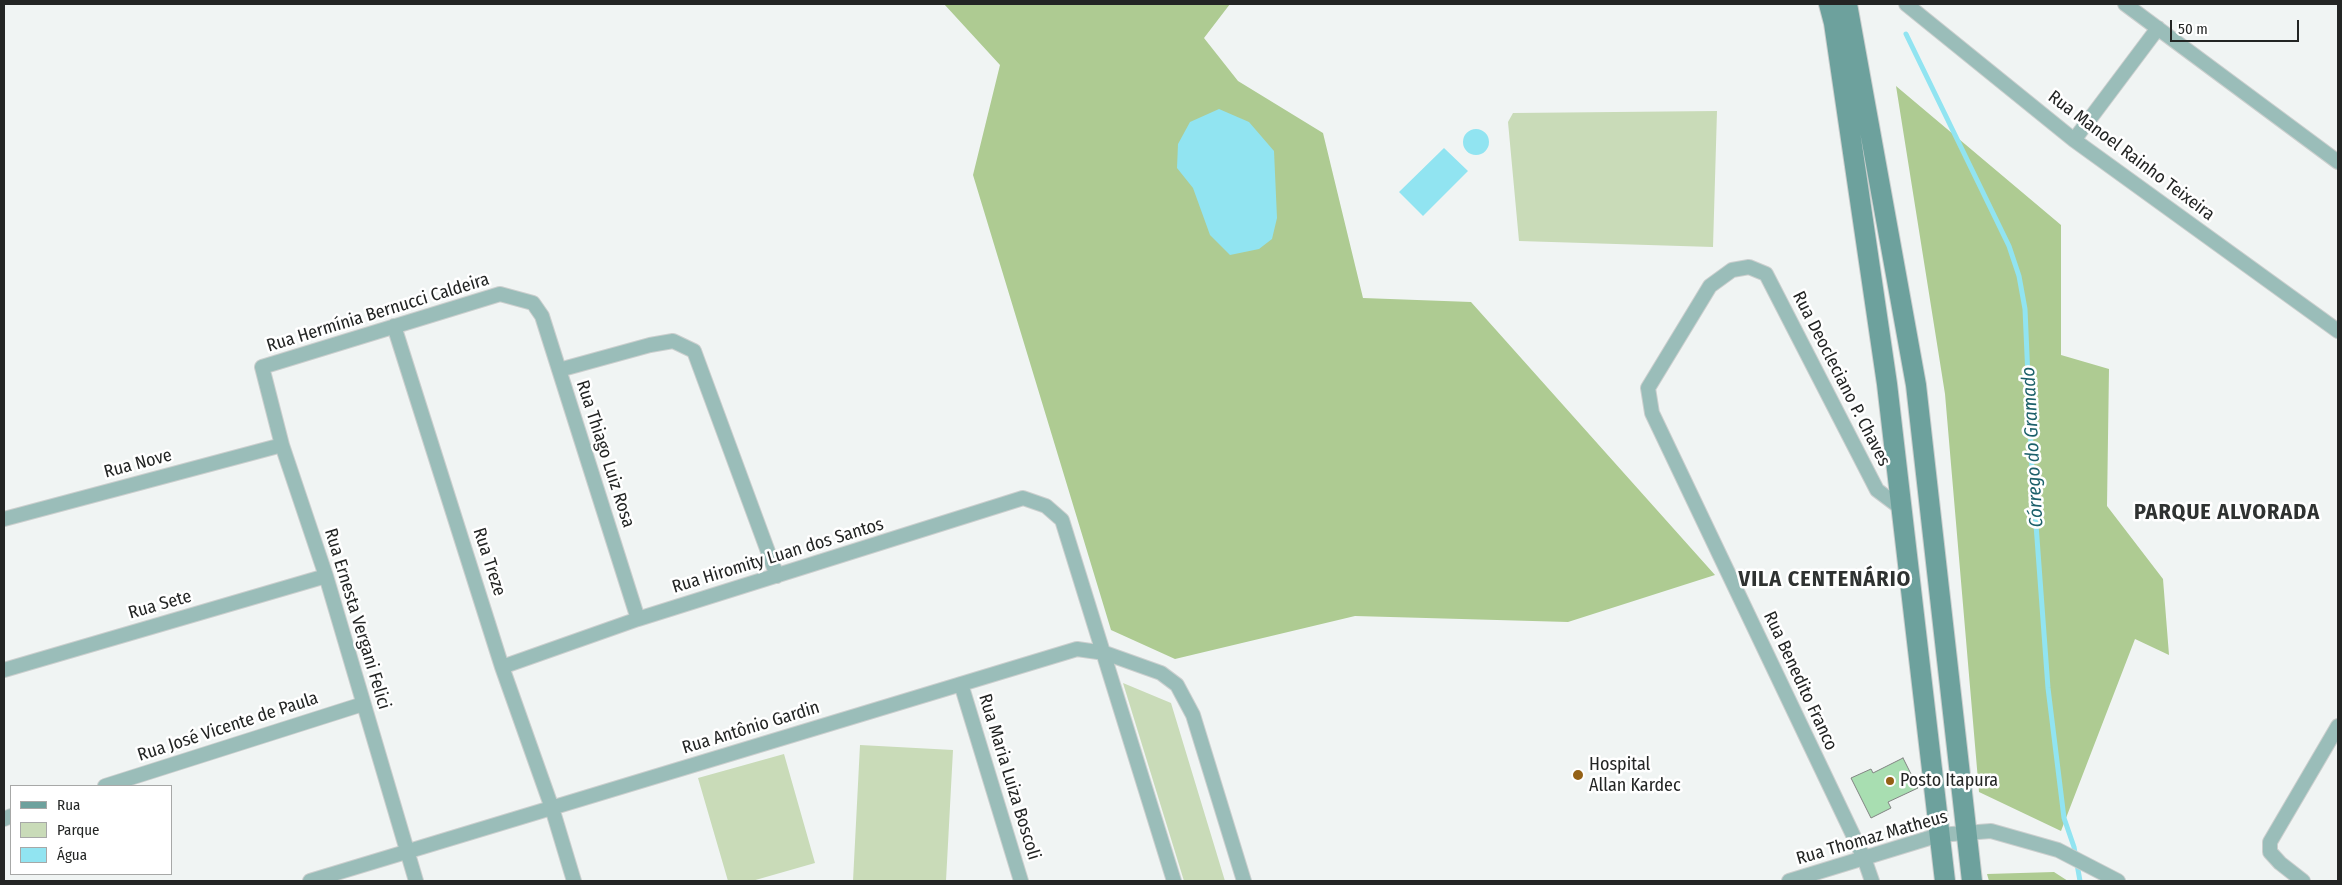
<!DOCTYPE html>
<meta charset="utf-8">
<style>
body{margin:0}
#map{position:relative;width:2342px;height:885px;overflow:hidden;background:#f0f4f3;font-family:"Fira Sans Condensed",sans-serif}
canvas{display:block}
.frame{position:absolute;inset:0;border:5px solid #232524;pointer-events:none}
.legend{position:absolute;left:10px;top:785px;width:162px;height:90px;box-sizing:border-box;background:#fff;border:1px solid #a7a8a7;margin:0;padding:6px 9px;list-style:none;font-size:15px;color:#232524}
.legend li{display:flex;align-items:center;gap:10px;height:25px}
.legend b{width:25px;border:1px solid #a7a8a7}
.scale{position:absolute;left:2170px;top:20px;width:129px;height:22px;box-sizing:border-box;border:2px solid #232524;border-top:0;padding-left:6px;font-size:15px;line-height:18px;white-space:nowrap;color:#232524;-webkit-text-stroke:4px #fff;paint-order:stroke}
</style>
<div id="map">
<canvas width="2342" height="885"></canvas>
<div class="frame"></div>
<ul class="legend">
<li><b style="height:6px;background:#6da19d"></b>Rua</li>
<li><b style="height:14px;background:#c9dbb8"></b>Parque</li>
<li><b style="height:14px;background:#91e4f1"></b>Água</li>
</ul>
<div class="scale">50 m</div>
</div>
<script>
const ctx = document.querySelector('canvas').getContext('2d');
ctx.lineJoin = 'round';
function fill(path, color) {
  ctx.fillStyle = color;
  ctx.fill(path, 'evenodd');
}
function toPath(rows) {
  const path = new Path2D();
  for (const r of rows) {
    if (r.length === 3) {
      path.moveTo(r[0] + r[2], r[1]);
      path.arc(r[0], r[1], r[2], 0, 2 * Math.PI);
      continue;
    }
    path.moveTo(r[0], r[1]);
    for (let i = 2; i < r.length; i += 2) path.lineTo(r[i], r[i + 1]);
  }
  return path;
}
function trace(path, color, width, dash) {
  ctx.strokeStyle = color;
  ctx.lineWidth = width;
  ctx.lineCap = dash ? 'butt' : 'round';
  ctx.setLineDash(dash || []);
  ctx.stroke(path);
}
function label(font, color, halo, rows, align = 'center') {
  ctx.font = font + ' "Fira Sans Condensed",sans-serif';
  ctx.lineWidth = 5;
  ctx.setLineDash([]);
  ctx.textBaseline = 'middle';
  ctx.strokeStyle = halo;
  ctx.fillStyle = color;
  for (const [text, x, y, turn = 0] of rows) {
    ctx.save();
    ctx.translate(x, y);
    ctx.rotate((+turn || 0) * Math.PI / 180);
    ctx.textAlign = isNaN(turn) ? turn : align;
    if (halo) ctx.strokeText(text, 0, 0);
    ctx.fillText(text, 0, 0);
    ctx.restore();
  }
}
fill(toPath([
 [1717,111,1713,247,1519,241,1508,122,1513,113],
 [1123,683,1171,703,1225,881,1184,881],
 [860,745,953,750,946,881,853,881],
 [784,754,815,863,752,881,728,881,698,778]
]), '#c9dbb8');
fill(toPath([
 [944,4,1230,4,1204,38,1238,81,1323,133,1363,298,1471,302,1715,575,1568,622,1355,616,1175,659,1111,630,973,175,1000,65],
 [1896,86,2061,225,2061,355,2109,369,2107,506,2163,579,2169,655,2135,639,2061,831,1979,792,1945,394],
 [2054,872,2068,881,1989,881,1987,874]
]), '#aecb92');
fill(toPath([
 [1219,109,1249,122,1274,151,1277,218,1272,239,1259,249,1230,255,1210,235,1193,188,1177,168,1178,144,1190,122],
 [1476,142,13],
 [1444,148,1468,171,1423,216,1399,192]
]), '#91e4f1');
trace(toPath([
 [1906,34,2009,246,2019,276,2025,309,2032,470,2048,688,2064,818,2074,847,2080,881]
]), '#91e4f1', 5);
const building = toPath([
 [1903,758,1918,788,1888,802,1891,808,1871,818,1851,778,1871,769,1873,773,1903,758]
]);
fill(building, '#a8deb1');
trace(building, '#818482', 1);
const street = toPath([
 [1906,4,2074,140,2338,331],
 [2125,4,2338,162],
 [2074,140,2158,28],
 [394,326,502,667,552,808,574,881],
 [559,370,650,345,673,341,694,351,777,576],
 [4,519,282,445],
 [502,667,638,619,1023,498,1046,506,1062,520,1174,881],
 [4,670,326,576],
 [961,684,1021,881],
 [105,786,363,704],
 [4,819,11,816],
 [310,881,1077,649,1105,653,1161,673,1177,685,1193,715,1244,881],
 [416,881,326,576,282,445,262,367,500,294,533,303,542,316,638,619],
 [1789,881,1939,835,1991,831,2058,850,2118,881],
 [1872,881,1864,858,1652,413,1648,388,1710,286,1732,270,1749,267,1766,274,1877,490,1901,508],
 [2303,881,2280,863,2270,852,2270,842,2338,726]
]);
const secondary = toPath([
 [1829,4,1834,23,1887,384,1945,881],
 [1847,4,1916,385,1972,881]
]);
trace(street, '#cbcfce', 16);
trace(secondary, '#cbcfce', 22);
trace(street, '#9abdb9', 14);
trace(secondary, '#6da19d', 20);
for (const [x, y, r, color] of [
 [1578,775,6,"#946115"],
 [1890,781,5,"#946115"]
]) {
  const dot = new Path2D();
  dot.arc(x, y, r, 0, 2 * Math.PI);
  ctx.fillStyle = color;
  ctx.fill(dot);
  trace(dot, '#fff', 2);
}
label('18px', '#232524', '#fff', [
 ["Rua Manoel Rainho Teixeira",2131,156,37],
 ["Rua Hermínia Bernucci Caldeira",378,313,-17],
 ["Rua Deocleciano P. Chaves",1841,379,63],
 ["Rua Thiago Luiz Rosa",605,454,72],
 ["Rua Nove",138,464,-15],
 ["Rua Hiromity Luan dos Santos",778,556,-17],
 ["Rua Treze",489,562,72],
 ["Rua Sete",160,605,-16],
 ["Rua Ernesta Vergani Felici",357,619,73],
 ["Rua Benedito Franco",1800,681,65],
 ["Rua José Vicente de Paula",228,727,-18],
 ["Rua Antônio Gardin",751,728,-17],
 ["Rua Maria Luiza Boscoli",1009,777,73],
 ["Rua Thomaz Matheus",1872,838,-16]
]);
label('18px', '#232524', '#fff', [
 ["Hospital",1589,765],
 ["Allan Kardec",1589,786],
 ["Posto Itapura",1900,781]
], 'left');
label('italic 19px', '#1c606a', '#fff', [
 ["Córrego do Gramado",2033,447,-93]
]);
ctx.letterSpacing = '1px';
label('bold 22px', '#2f3231', '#fff', [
 ["PARQUE ALVORADA",2227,513],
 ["VILA CENTENÁRIO",1825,580]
]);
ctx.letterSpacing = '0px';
</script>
